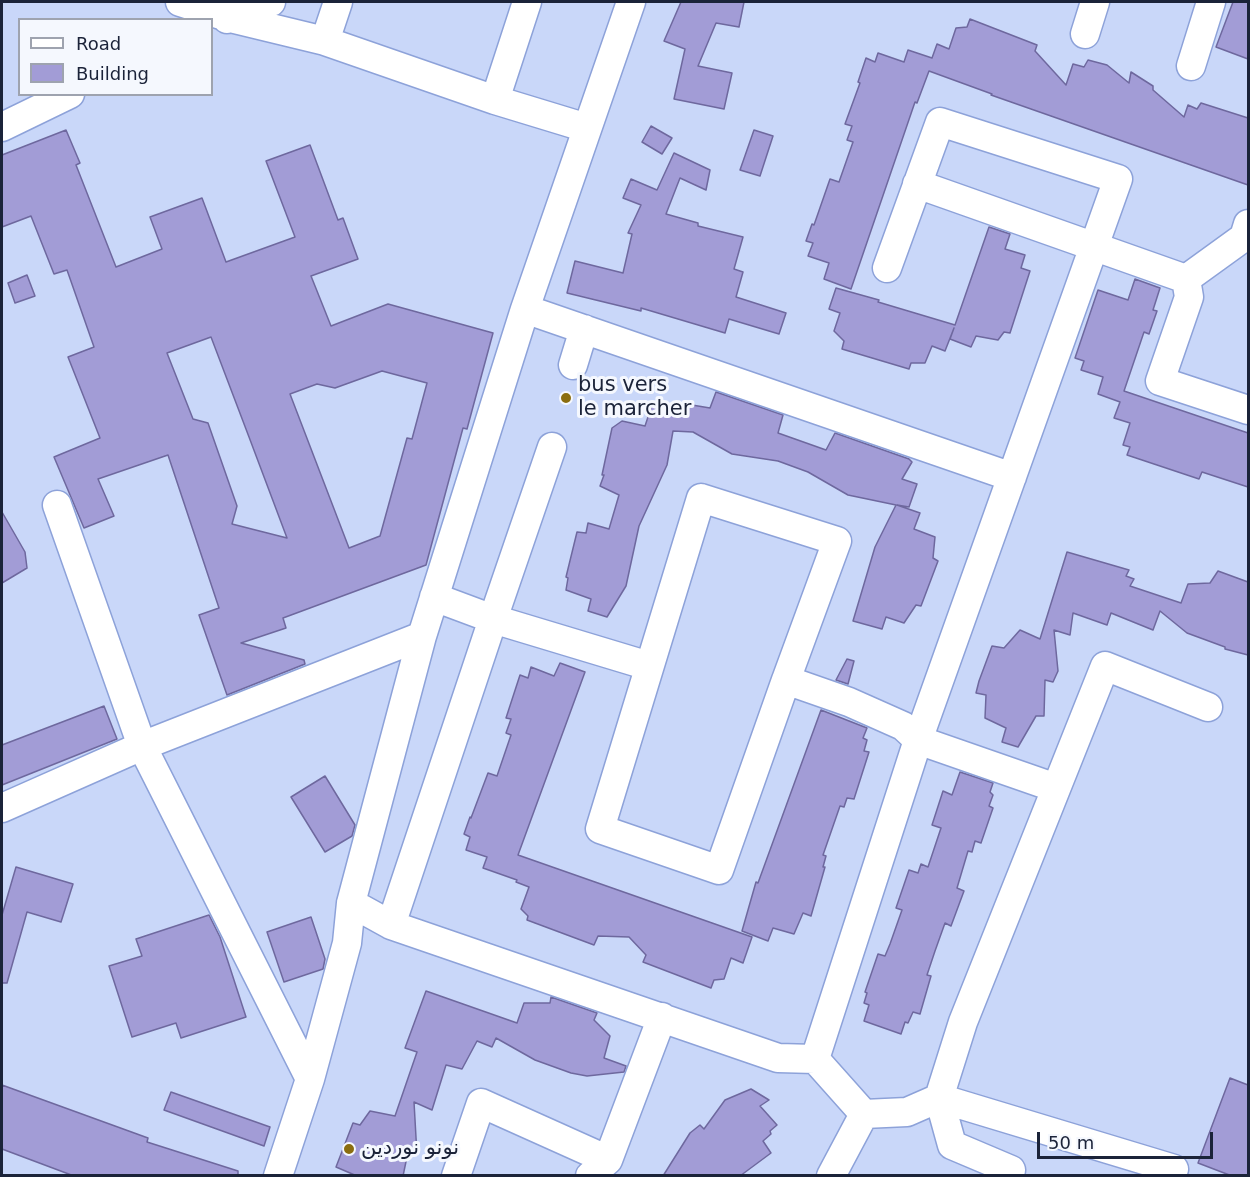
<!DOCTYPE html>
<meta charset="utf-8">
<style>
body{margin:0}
#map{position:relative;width:1250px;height:1177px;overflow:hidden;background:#c9d7f9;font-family:"DejaVu Sans",sans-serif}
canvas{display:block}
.frame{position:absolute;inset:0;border:3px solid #1b2339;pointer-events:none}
.legend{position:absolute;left:18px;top:18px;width:195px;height:78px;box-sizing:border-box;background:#f5f8fe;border:2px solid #9ea3af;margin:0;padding:8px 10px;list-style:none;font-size:18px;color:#1b2339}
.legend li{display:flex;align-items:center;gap:12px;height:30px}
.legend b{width:30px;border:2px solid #9ea3af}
.scale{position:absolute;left:1037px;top:1132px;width:176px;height:27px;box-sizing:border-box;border:3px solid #1b2339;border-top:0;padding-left:8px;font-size:18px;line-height:21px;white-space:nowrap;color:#1b2339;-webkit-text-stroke:4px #f5f8fe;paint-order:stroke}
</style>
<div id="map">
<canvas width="1250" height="1177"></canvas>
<div class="frame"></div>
<ul class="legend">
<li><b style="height:8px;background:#fff"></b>Road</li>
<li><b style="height:16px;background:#a29cd6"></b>Building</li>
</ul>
<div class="scale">50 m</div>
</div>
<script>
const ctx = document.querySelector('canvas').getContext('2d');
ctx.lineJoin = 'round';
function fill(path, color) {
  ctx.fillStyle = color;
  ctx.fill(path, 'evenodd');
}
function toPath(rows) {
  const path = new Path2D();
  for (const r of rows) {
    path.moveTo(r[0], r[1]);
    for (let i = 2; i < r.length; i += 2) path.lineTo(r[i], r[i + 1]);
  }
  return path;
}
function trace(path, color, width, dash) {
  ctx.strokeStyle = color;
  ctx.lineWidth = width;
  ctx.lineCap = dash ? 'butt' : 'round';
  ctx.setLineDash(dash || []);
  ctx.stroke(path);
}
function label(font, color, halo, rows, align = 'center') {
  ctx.font = font + ' "DejaVu Sans","Noto Naskh Arabic",sans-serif';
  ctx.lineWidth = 6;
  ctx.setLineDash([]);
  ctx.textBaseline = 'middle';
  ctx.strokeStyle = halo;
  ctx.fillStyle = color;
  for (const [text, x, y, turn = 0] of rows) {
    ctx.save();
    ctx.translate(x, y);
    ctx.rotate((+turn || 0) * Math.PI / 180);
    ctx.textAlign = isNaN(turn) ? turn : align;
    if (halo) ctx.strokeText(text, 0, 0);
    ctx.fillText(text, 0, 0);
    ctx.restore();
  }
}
const building = toPath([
 [681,2,744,2,739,27,716,23,698,66,732,73,724,109,674,99,685,49,664,41,681,2],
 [1233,2,1248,2,1248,59,1216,47,1233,2],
 [970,19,1037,45,1035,51,1066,85,1073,64,1084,67,1088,60,1107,65,1129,83,1131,72,1153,86,1153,90,1184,117,1188,105,1197,109,1201,103,1248,118,1248,185,991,95,992,94,929,71,917,103,915,102,851,289,824,279,829,263,808,256,813,243,806,241,812,224,814,225,830,179,839,182,853,142,847,140,852,126,845,124,860,83,858,82,866,58,875,62,878,53,904,62,908,50,932,58,937,44,949,49,956,28,967,27,970,19],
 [651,126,672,138,662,154,642,142,651,126],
 [66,130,80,163,76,165,116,267,162,249,150,217,202,198,226,262,295,237,266,161,310,145,338,220,343,218,358,259,311,276,331,326,388,304,493,333,467,429,463,428,426,565,283,618,286,628,241,643,304,660,305,664,227,695,199,615,219,608,168,455,98,479,114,516,84,528,54,457,100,438,68,357,94,347,67,270,54,274,31,216,2,227,2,155,66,130],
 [211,337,249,437,287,538,232,524,237,506,208,423,193,419,167,353,211,337],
 [382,371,427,383,412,439,407,438,380,536,349,548,290,394,317,384,335,388,382,371],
 [754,130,773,136,760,176,740,170,754,130],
 [674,153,710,170,706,190,680,178,666,214,698,223,698,226,743,237,734,269,743,272,736,297,786,313,779,334,729,319,725,333,641,308,641,311,567,293,575,261,623,273,632,234,628,233,641,205,623,198,631,179,657,190,674,153],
 [989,227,1010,234,1005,249,1025,255,1021,268,1030,271,1010,333,1004,332,998,340,976,336,971,347,950,339,954,328,945,351,932,346,925,363,911,363,909,369,842,349,844,341,834,331,840,313,829,309,836,288,879,300,878,302,955,325,989,227],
 [27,275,35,296,15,303,8,283,27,275],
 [1135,279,1160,288,1153,310,1157,311,1149,334,1144,332,1124,391,1248,433,1248,487,1202,472,1199,479,1127,455,1130,447,1123,445,1130,423,1114,418,1120,402,1098,394,1103,377,1081,370,1084,361,1075,358,1098,290,1128,300,1135,279],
 [716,392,783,415,778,433,826,450,835,433,909,459,912,462,902,479,917,484,909,507,897,505,920,513,914,529,935,537,933,558,938,561,921,606,916,605,904,623,886,617,882,629,853,621,875,547,896,505,848,495,808,472,778,461,732,454,693,432,673,431,667,465,639,526,626,586,607,617,588,611,591,599,566,590,568,578,566,577,577,532,586,533,588,523,609,529,619,495,600,486,604,475,602,475,612,428,622,421,645,426,652,405,683,415,686,404,710,408,716,392],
 [2,512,25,552,27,568,2,583,2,512],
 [1067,552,1129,570,1126,576,1134,579,1130,586,1181,603,1188,584,1210,583,1218,571,1248,582,1248,655,1225,649,1225,647,1187,633,1160,611,1153,630,1111,613,1107,625,1073,613,1070,635,1054,630,1058,671,1053,682,1045,680,1044,716,1036,716,1018,747,1002,742,1006,728,985,718,986,695,976,693,979,681,992,646,1004,648,1020,630,1040,639,1067,552],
 [847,659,854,661,848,684,836,680,847,659],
 [560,663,585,672,518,855,752,937,743,963,731,958,724,979,714,980,711,988,643,962,646,955,629,937,598,936,594,945,527,920,528,916,521,909,529,887,516,882,517,880,483,868,487,857,466,850,470,837,464,834,470,817,471,818,488,773,497,776,511,735,506,733,511,719,506,718,520,675,528,678,531,667,554,676,560,663],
 [104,706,117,739,2,785,2,745,104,706],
 [821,710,867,728,863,738,867,740,864,751,869,752,854,799,847,798,844,807,840,806,823,855,826,856,823,867,825,867,811,916,803,913,794,934,773,928,768,941,742,931,756,882,758,883,821,710],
 [960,772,993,783,990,792,993,795,989,806,993,808,981,843,975,841,972,852,968,851,957,888,964,891,951,926,945,923,935,951,927,975,931,976,920,1014,913,1012,908,1023,905,1022,901,1034,864,1021,869,1005,864,1003,867,993,865,992,878,954,885,956,890,944,902,910,896,908,909,870,918,873,921,864,928,867,941,828,932,825,943,791,952,795,960,772],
 [325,776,355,825,352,836,325,852,291,797,325,776],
 [16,867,73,884,61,922,27,912,7,983,2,983,2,915,16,867],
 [209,915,220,937,246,1017,181,1038,176,1023,132,1037,109,966,142,956,136,939,209,915],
 [311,917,325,959,323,969,284,982,267,932,311,917],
 [426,991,517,1023,524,1003,550,1003,551,997,597,1013,594,1020,610,1036,604,1058,626,1066,624,1072,587,1076,571,1073,535,1060,496,1038,492,1047,477,1041,462,1069,446,1065,432,1110,414,1102,417,1155,408,1152,403,1176,357,1176,336,1167,353,1123,360,1125,370,1111,395,1116,417,1052,405,1048,426,991],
 [1230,1078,1248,1085,1248,1176,1232,1176,1198,1163,1230,1078],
 [2,1085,148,1138,147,1142,238,1171,238,1176,74,1176,2,1149,2,1085],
 [751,1089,769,1100,760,1106,777,1125,770,1131,771,1134,763,1141,771,1153,740,1176,663,1176,690,1133,700,1125,704,1129,725,1100,751,1089],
 [171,1092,270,1127,264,1146,164,1110,171,1092]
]);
fill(building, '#a29cd6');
trace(building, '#6e689e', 1.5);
const minor = toPath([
 [180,2,230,18,325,41,495,100,587,128],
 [227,19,271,2],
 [1085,34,1095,2],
 [325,41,338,2],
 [1191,66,1211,2],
 [495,100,527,2],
 [2,127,70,94],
 [917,184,1186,279,1244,237,1248,224],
 [1186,279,1189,297,1160,381,1248,410],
 [525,309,1012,477],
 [573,365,584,329],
 [57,505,142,746,422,636],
 [434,597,493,619,552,447],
 [786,680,719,870,600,829,701,498,837,541,786,680,849,702,903,726,918,740,1056,788],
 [2,808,142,746,310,1079],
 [351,903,391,925,778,1058,815,1059,918,740,1118,179,940,122,887,268],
 [391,925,493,619,649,666],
 [815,1059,864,1114],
 [864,1114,907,1112,939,1098,1174,1169],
 [1011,1170,952,1145,939,1098,963,1022,1105,666,1208,707],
 [278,1176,310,1079,347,943,351,903,422,636,525,309,631,2],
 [456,1176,481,1103,608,1160],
 [590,1176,608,1160,662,1017],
 [831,1176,864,1114]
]);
trace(minor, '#8da2d9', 31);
trace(minor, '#fff', 28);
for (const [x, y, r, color] of [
 [566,398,6,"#8b6d0f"],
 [349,1149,6,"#8b6d0f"]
]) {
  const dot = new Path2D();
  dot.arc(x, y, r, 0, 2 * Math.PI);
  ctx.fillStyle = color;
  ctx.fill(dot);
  trace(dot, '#f5f8fe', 2);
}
label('21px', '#1b2339', '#f5f8fe', [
 ["bus vers",578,386],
 ["le marcher",578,410],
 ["نونو نوردين",361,1149]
], 'left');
</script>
